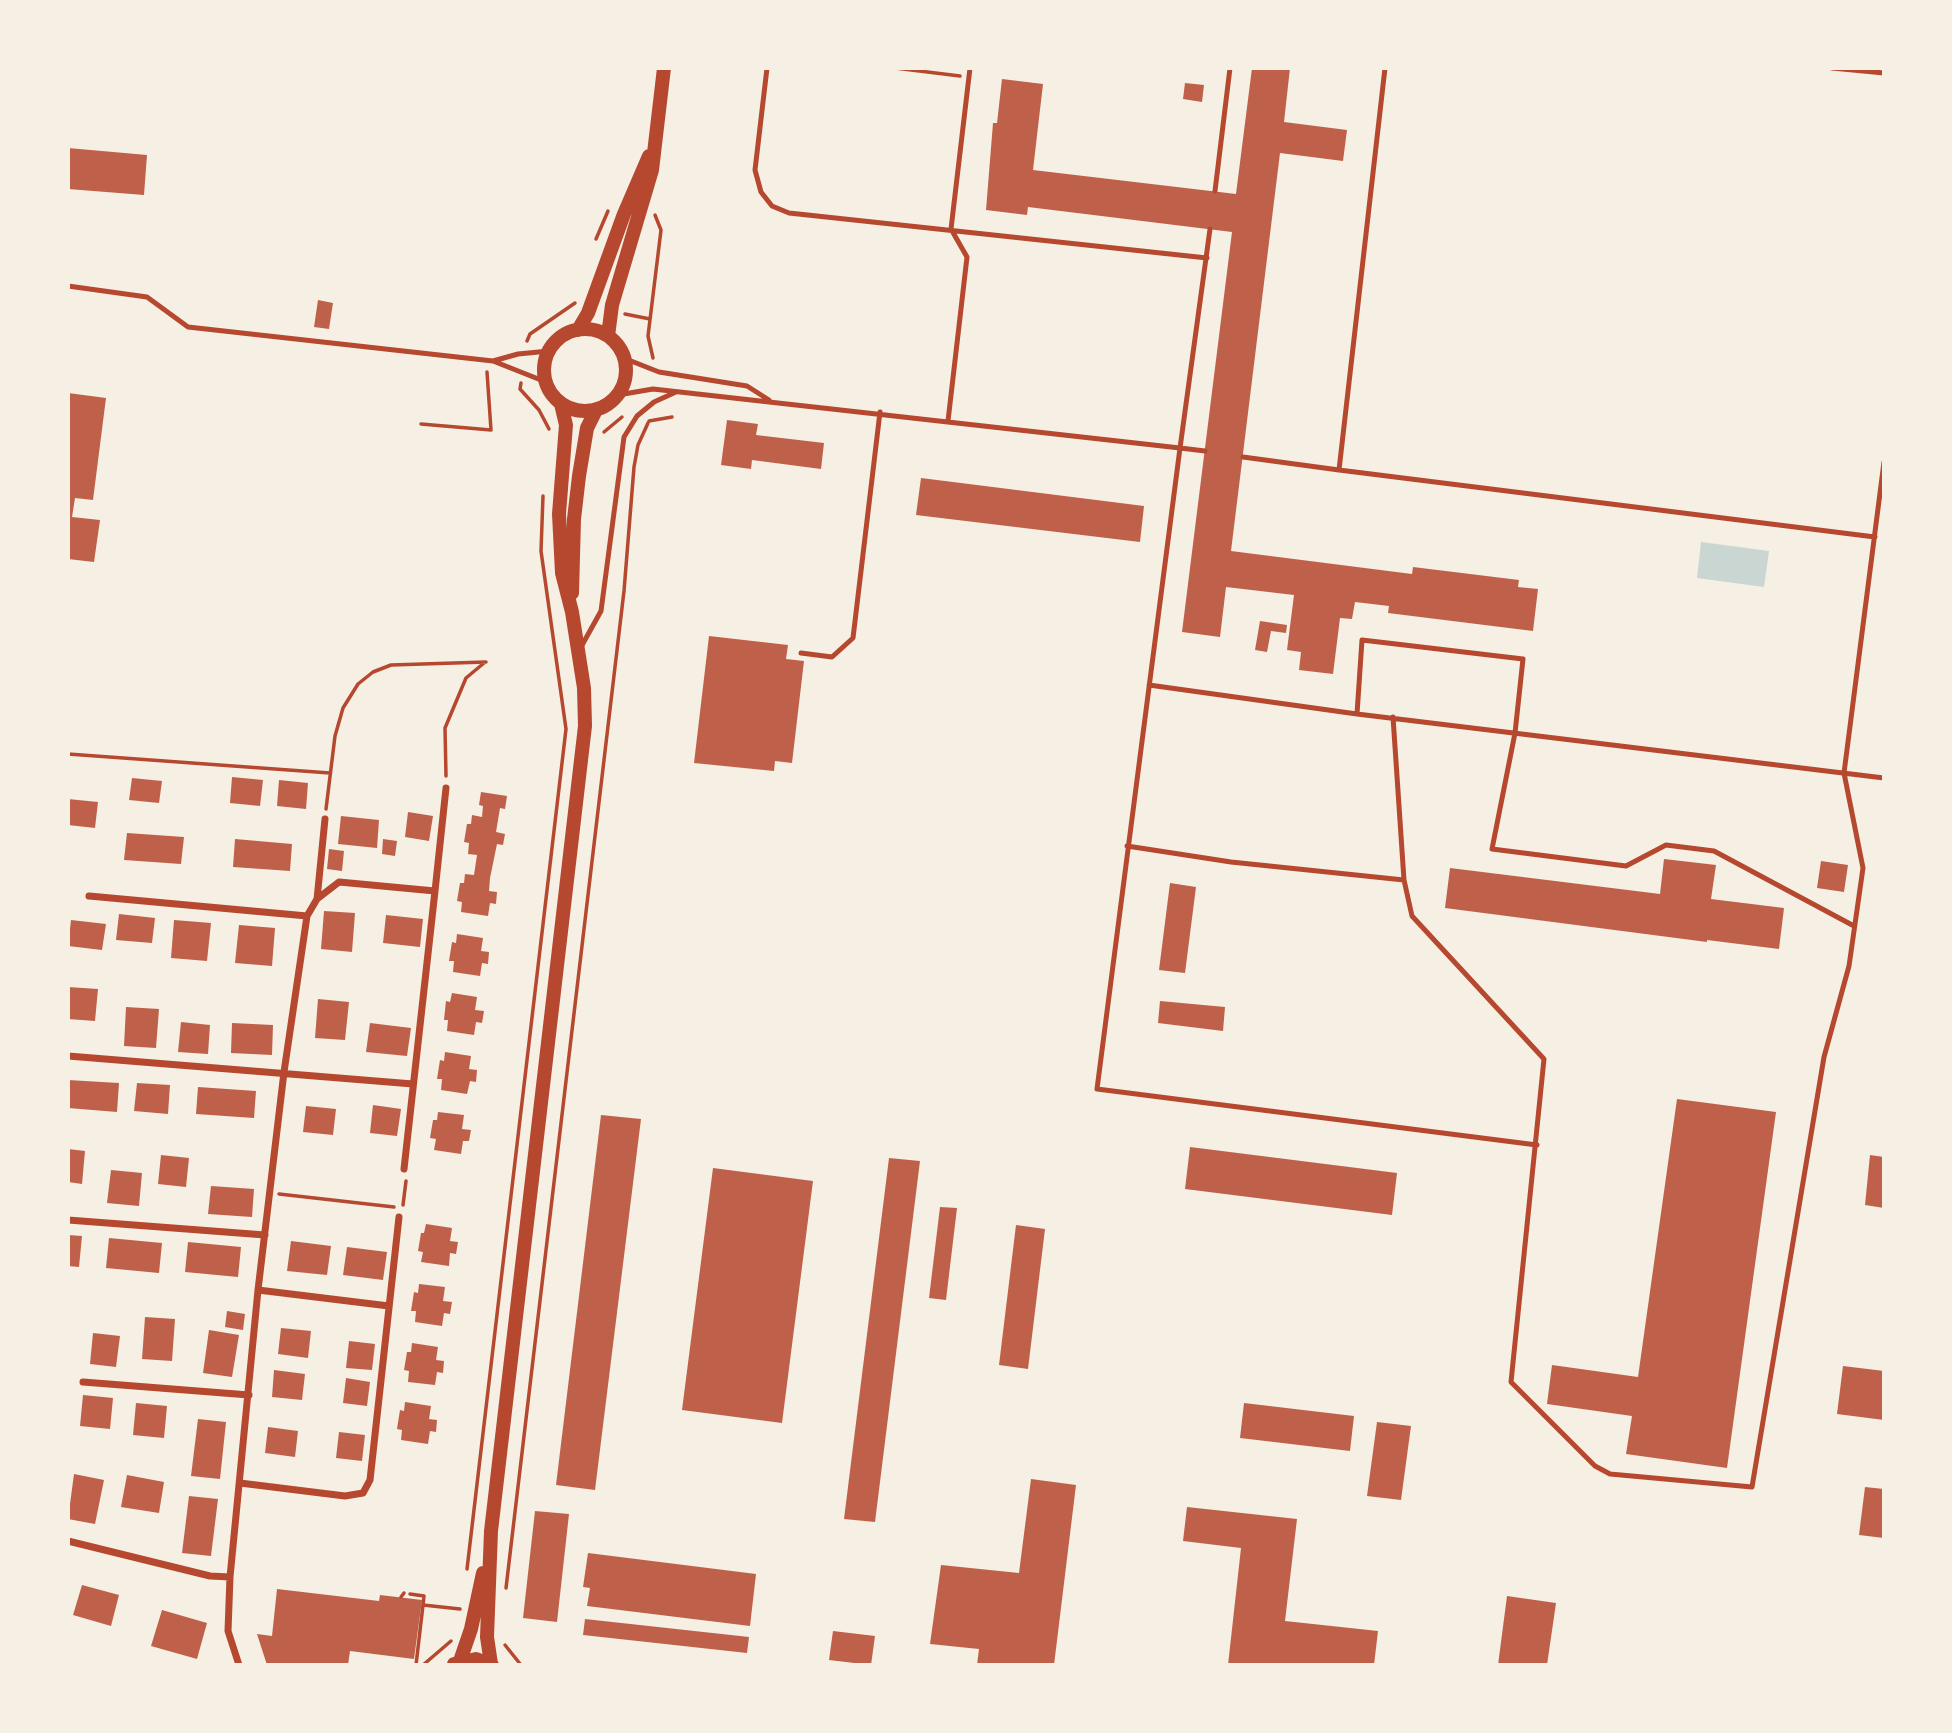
<!DOCTYPE html>
<style>
body{margin:0}
#map{position:relative;width:1952px;height:1733px;overflow:hidden;background:#f6efe4;font-family:Commissioner,sans-serif}
canvas{display:block}
.frame{position:absolute;inset:0;border:70px solid #f6efe4;pointer-events:none}
</style>
<div id="map">
<canvas width="1952" height="1733"></canvas>
<div class="frame"></div>
</div>
<script>
const ctx = document.querySelector('canvas').getContext('2d');
ctx.lineJoin = 'round';
function fill(path, color) {
  ctx.fillStyle = color;
  ctx.fill(path, 'evenodd');
}
function toPath(rows) {
  const path = new Path2D();
  for (const r of rows) {
    if (r.length === 3) {
      path.moveTo(r[0] + r[2], r[1]);
      path.arc(r[0], r[1], r[2], 0, 2 * Math.PI);
      continue;
    }
    path.moveTo(r[0], r[1]);
    for (let i = 2; i < r.length; i += 2) path.lineTo(r[i], r[i + 1]);
  }
  return path;
}
function trace(path, color, width, dash) {
  ctx.strokeStyle = color;
  ctx.lineWidth = width;
  ctx.lineCap = dash ? 'butt' : 'round';
  ctx.setLineDash(dash || []);
  ctx.stroke(path);
}
fill(toPath([
 [1701,542,1769,551,1764,587,1697,578]
]), '#c9d6d2');
fill(toPath([
 [1252,68,1290,68,1284,122,1347,130,1343,161,1280,153,1231,551,1412,574,1413,567,1519,580,1518,587,1538,589,1533,631,1388,613,1389,606,1355,602,1352,619,1340,618,1333,674,1299,670,1301,652,1287,650,1294,595,1226,587,1220,637,1182,632,1232,232,1028,207,1027,215,986,210,993,123,997,123,1002,79,1043,84,1033,170,1236,194],
 [1185,83,1204,85,1202,102,1183,99],
 [68,148,147,155,144,195,68,189],
 [318,300,333,303,329,329,314,327],
 [68,393,106,398,93,500,75,498,72,517,100,520,94,562,68,559],
 [727,420,758,424,756,435,824,443,821,469,752,460,751,469,721,465],
 [921,478,1144,506,1140,542,916,515],
 [1260,621,1287,625,1286,633,1271,631,1267,652,1255,650],
 [709,636,788,645,786,659,804,661,792,763,775,761,774,771,694,763],
 [232,777,263,780,260,806,230,803],
 [132,778,162,781,159,803,129,800],
 [279,780,308,783,306,809,277,806],
 [481,792,507,796,505,809,500,808,496,832,505,834,503,845,497,844,490,878,489,891,497,892,496,904,490,903,488,916,461,912,462,902,457,901,460,883,464,883,465,874,474,875,477,855,468,854,469,843,464,842,467,824,471,824,472,815,482,817,483,806,479,805],
 [68,799,98,802,95,828,68,825],
 [408,812,433,816,429,841,405,837],
 [341,816,379,820,377,848,338,844],
 [127,833,184,837,181,864,124,860],
 [235,839,292,844,290,871,233,867],
 [383,839,397,841,395,856,382,854],
 [329,849,344,851,342,871,327,869],
 [1664,859,1716,865,1711,899,1784,908,1779,949,1707,940,1707,942,1445,908,1450,868,1660,894],
 [1821,861,1848,865,1844,892,1817,888],
 [1170,883,1196,887,1185,973,1159,970],
 [324,911,355,913,352,952,321,949],
 [119,914,155,918,152,943,116,940],
 [386,915,423,919,420,947,383,943],
 [71,920,106,924,102,950,68,946],
 [174,920,211,923,207,961,171,958],
 [239,925,275,928,272,966,235,963],
 [457,934,483,938,481,951,489,952,488,964,482,963,480,976,453,972,454,961,449,961,452,942,456,943],
 [68,987,98,989,95,1021,68,1019],
 [452,993,477,997,475,1010,484,1011,482,1023,476,1022,474,1035,447,1031,448,1020,444,1020,446,1001,450,1002],
 [318,999,349,1002,345,1040,315,1038],
 [1160,1001,1225,1007,1223,1031,1158,1023],
 [126,1007,159,1009,156,1048,124,1046],
 [181,1022,210,1025,208,1054,178,1052],
 [232,1023,273,1025,272,1055,231,1053],
 [370,1023,411,1028,407,1056,366,1052],
 [445,1052,471,1056,469,1069,477,1070,476,1082,470,1081,467,1094,441,1090,442,1079,437,1079,440,1060,444,1061],
 [68,1080,119,1083,117,1112,68,1108],
 [137,1083,170,1085,168,1114,134,1111],
 [198,1087,256,1091,254,1118,196,1114],
 [1677,1099,1776,1112,1727,1468,1626,1454,1632,1416,1547,1404,1552,1365,1638,1377],
 [373,1105,401,1109,397,1136,370,1133],
 [306,1106,336,1109,333,1135,303,1132],
 [438,1112,464,1115,462,1129,471,1130,469,1141,463,1141,461,1154,434,1150,436,1139,430,1138,433,1120,437,1120],
 [601,1115,641,1119,595,1490,556,1485],
 [1190,1147,1397,1173,1392,1215,1185,1189],
 [68,1149,85,1151,82,1184,68,1182],
 [161,1155,189,1158,186,1187,158,1184],
 [1870,1155,1884,1157,1884,1208,1865,1205],
 [889,1158,920,1161,875,1522,844,1519],
 [713,1168,813,1181,782,1423,682,1410],
 [111,1170,142,1173,139,1206,107,1203],
 [211,1186,254,1189,252,1217,208,1214],
 [940,1207,957,1208,946,1300,929,1298],
 [426,1224,452,1228,450,1241,458,1242,456,1254,450,1253,449,1266,421,1262,423,1252,418,1251,421,1233,424,1233],
 [1016,1225,1045,1229,1028,1369,999,1365],
 [68,1235,82,1236,79,1267,68,1266],
 [109,1238,162,1243,159,1273,106,1268],
 [291,1241,331,1246,327,1275,287,1271],
 [188,1242,241,1247,238,1277,185,1272],
 [347,1247,387,1252,383,1280,343,1275],
 [419,1284,445,1287,443,1301,452,1302,450,1314,444,1313,442,1326,415,1322,416,1311,411,1311,414,1292,418,1293],
 [227,1311,245,1314,243,1330,225,1327],
 [145,1317,175,1319,172,1361,142,1359],
 [281,1328,311,1331,308,1358,278,1354],
 [209,1330,239,1335,232,1377,203,1373],
 [93,1333,120,1336,116,1367,90,1364],
 [349,1341,375,1344,372,1370,346,1368],
 [412,1343,438,1347,436,1360,444,1361,443,1373,437,1372,435,1385,408,1382,409,1371,404,1370,407,1352,411,1352],
 [1843,1366,1884,1371,1884,1420,1837,1414],
 [274,1370,305,1374,302,1400,272,1397],
 [346,1378,370,1382,367,1406,343,1403],
 [83,1395,113,1398,110,1429,80,1426],
 [405,1402,431,1406,429,1419,437,1420,436,1432,430,1431,428,1444,401,1440,402,1430,397,1429,400,1410,404,1411],
 [136,1403,167,1406,164,1438,133,1435],
 [1244,1403,1354,1416,1350,1451,1240,1438],
 [198,1419,226,1422,220,1479,191,1476],
 [1377,1422,1411,1426,1401,1500,1367,1496],
 [268,1427,298,1431,295,1457,265,1453],
 [339,1432,365,1435,362,1461,336,1458],
 [74,1474,104,1480,95,1524,68,1519],
 [127,1475,164,1482,159,1513,121,1507],
 [1031,1479,1076,1485,1054,1665,977,1665,979,1649,930,1644,941,1565,1019,1573],
 [1865,1487,1884,1489,1884,1538,1859,1535],
 [189,1496,218,1499,211,1556,182,1553],
 [1187,1507,1297,1519,1285,1621,1378,1631,1374,1665,1228,1665,1241,1548,1183,1541],
 [535,1511,569,1514,557,1622,523,1618],
 [588,1553,756,1574,750,1626,587,1606,590,1588,583,1587],
 [82,1585,119,1595,111,1626,73,1615],
 [277,1589,379,1601,380,1595,422,1600,414,1659,350,1651,348,1665,267,1665,257,1634,272,1636],
 [1507,1596,1556,1603,1547,1665,1498,1665],
 [162,1610,207,1623,197,1659,151,1646],
 [585,1619,749,1637,747,1653,583,1635],
 [833,1631,875,1636,871,1665,829,1660]
]), '#bf614a');
trace(toPath([
 [895,68,960,76],
 [596,239,608,211],
 [625,314,650,319],
 [527,341,530,334,575,303],
 [653,358,648,336,661,230,655,215],
 [521,383,520,389,539,410,549,429],
 [649,421,672,417],
 [421,424,491,430,487,372],
 [604,432,622,417],
 [68,754,330,773],
 [446,776,445,728,466,678,484,663],
 [326,809,335,736,343,708,358,684,373,672,391,665,486,662],
 [279,1194,394,1207],
 [403,1205,406,1181],
 [467,1569,566,729,541,551,543,496],
 [506,1588,624,591,634,467,638,445,648,423],
 [410,1594,424,1596,423,1605,460,1609],
 [401,1597,404,1593],
 [505,1645,521,1665],
 [416,1665,423,1605],
 [423,1665,451,1641]
]), '#b5482f', 3.5);
trace(toPath([
 [767,68,755,170,761,192,772,206,789,213,1207,258],
 [1385,68,1339,470,1875,537],
 [1832,68,1884,73],
 [1215,191,1230,68],
 [68,286,147,297,188,327,493,361,546,382],
 [626,359,659,372,747,386,769,400],
 [493,361,518,354,549,351],
 [618,395,653,389,1180,448,1210,229],
 [948,421,967,257,951,229,970,68],
 [1205,451,1180,448,1097,1089,1537,1145],
 [1243,457,1339,470],
 [581,647,601,611,624,437,637,416,654,402,676,392],
 [801,653,832,657,853,638,880,412],
 [1149,685,1357,714,1884,778],
 [1357,714,1362,640,1523,659,1515,733,1492,849,1626,866,1666,845,1714,851,1854,926],
 [1393,717,1404,880,1412,916,1544,1059,1511,1382,1595,1466,1610,1474,1752,1487,1824,1057,1849,966,1863,868,1844,773,1884,462],
 [1127,846,1231,862,1404,880]
]), '#b5482f', 5);
trace(toPath([
 [435,891,446,788],
 [89,896,307,916],
 [317,899,339,882,435,891,404,1169],
 [68,1056,413,1084],
 [68,1220,265,1235],
 [258,1290,389,1306],
 [83,1382,249,1395],
 [240,1483,345,1496,363,1493,370,1480,399,1217],
 [68,1541,210,1576,230,1577],
 [239,1665,228,1631,230,1577,258,1290,284,1072,307,916,317,899,325,819]
]), '#b5482f', 7);
trace(toPath([
 [585,370,41],
 [578,330,588,313,624,214,649,156],
 [608,336,612,305,652,170,664,68],
 [572,593,574,519,579,476,587,428,596,410],
 [460,1661,471,1629,483,1573],
 [454,1664,476,1659,492,1665],
 [491,1664,487,1637,491,1531,585,726,584,688,572,612,562,573,559,514,566,425,561,404]
]), '#b5482f', 14);
</script>
